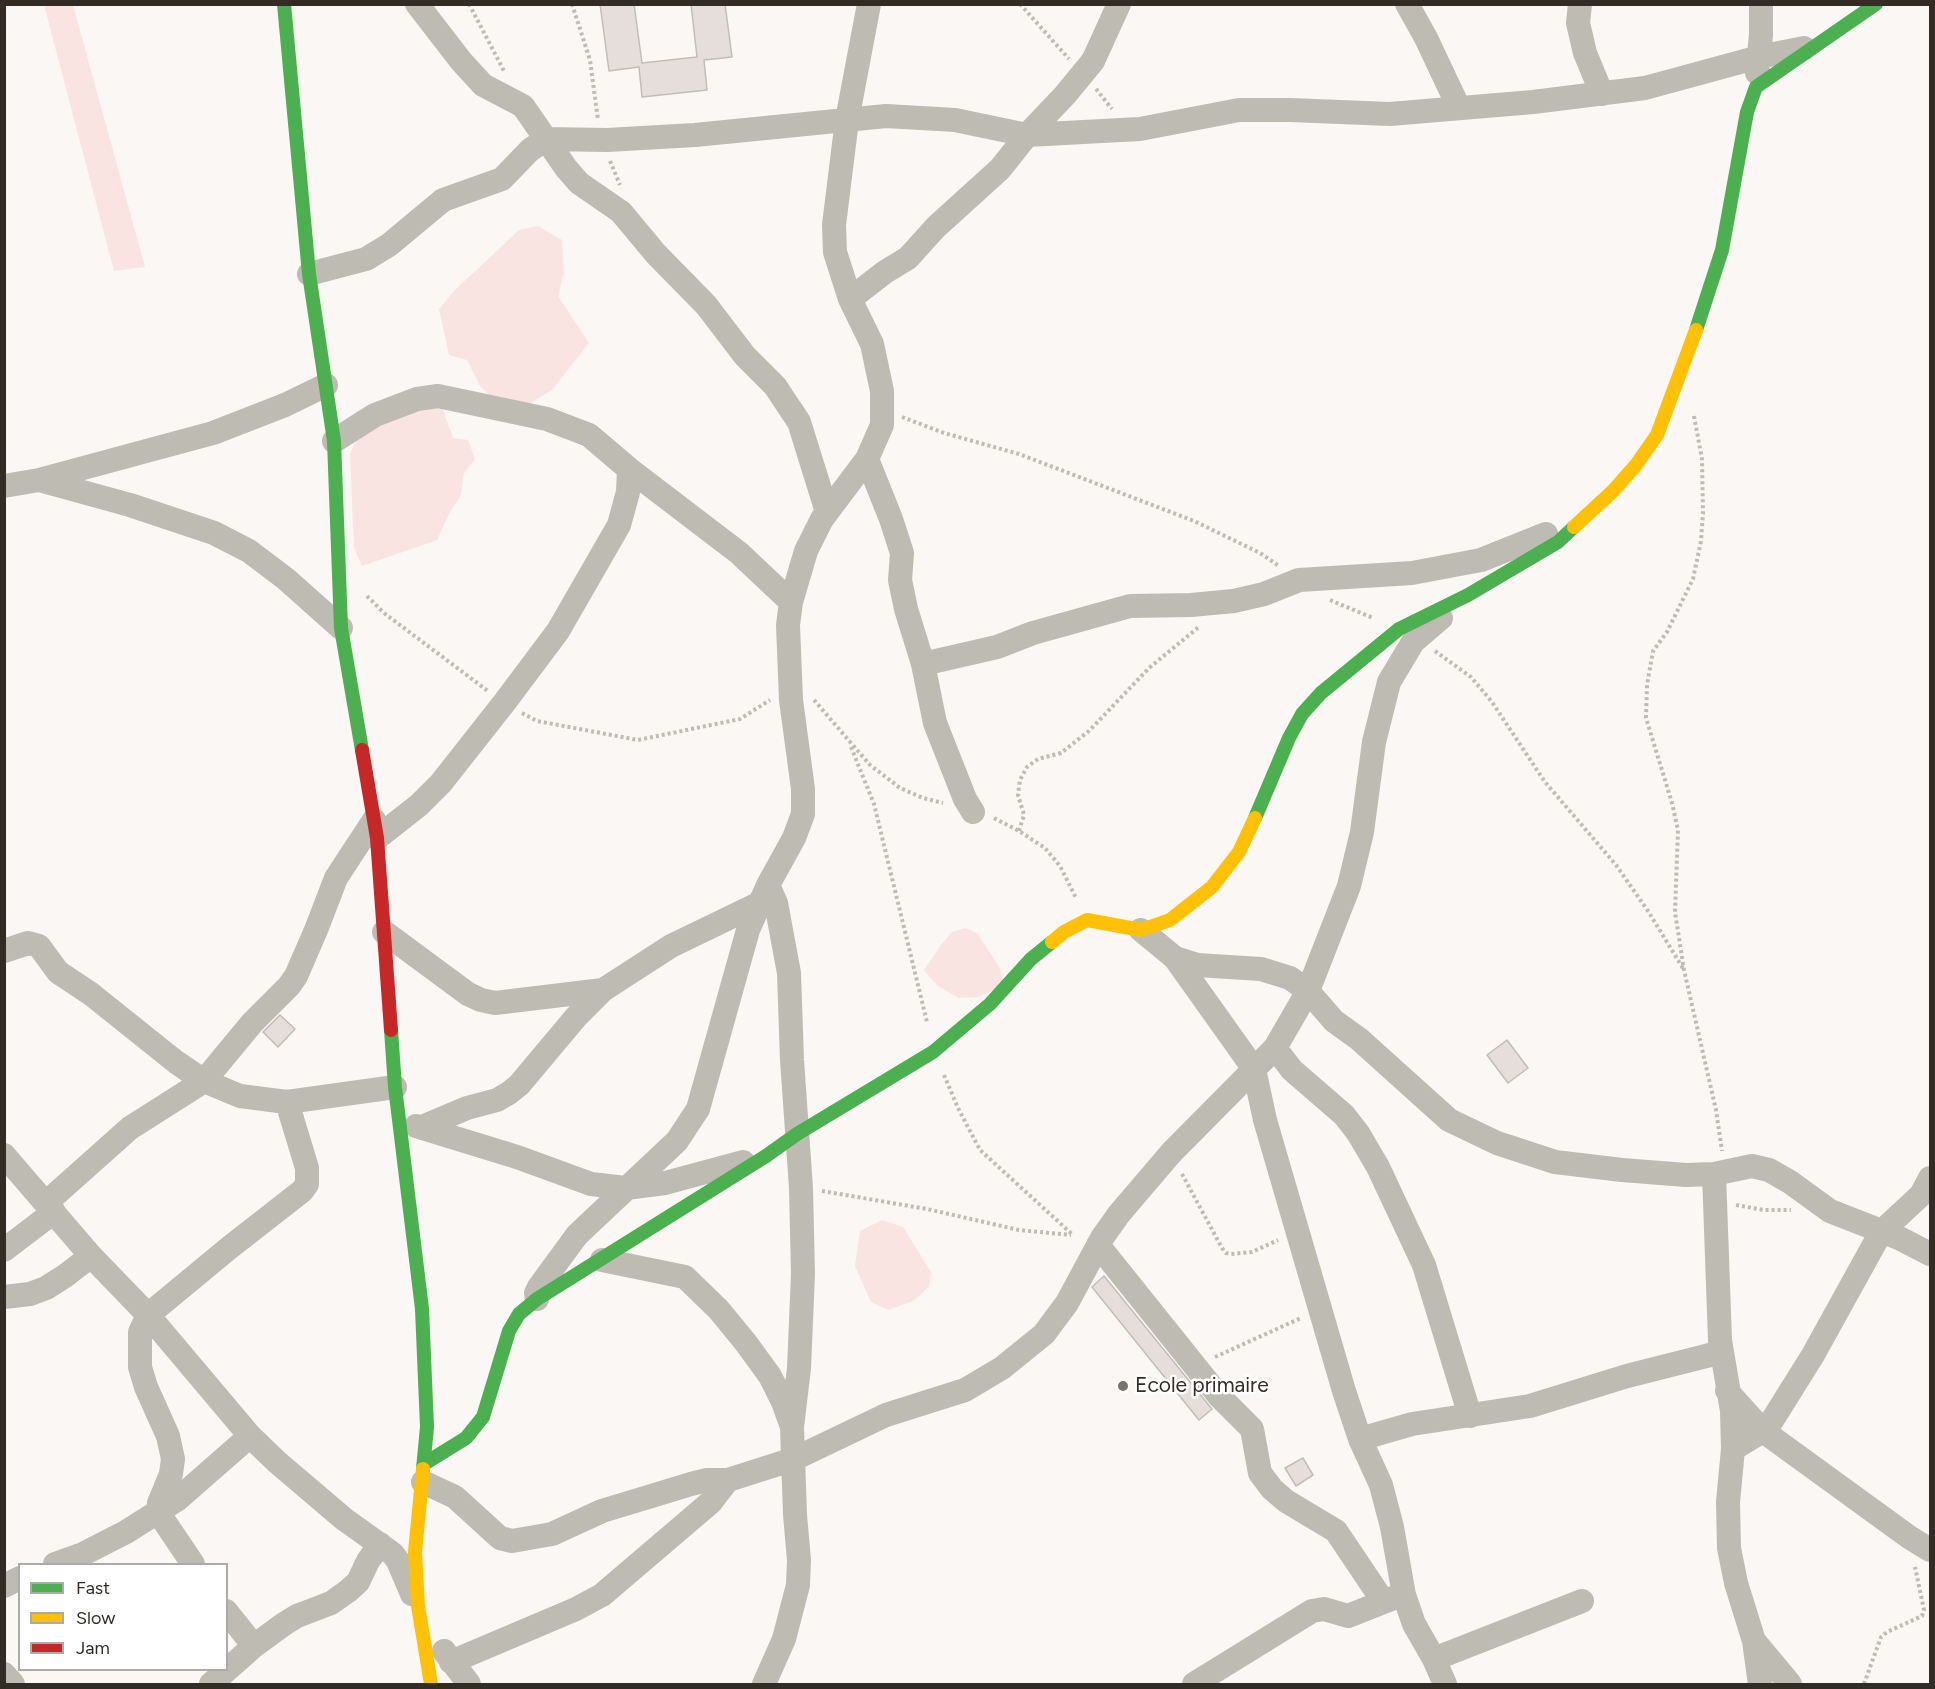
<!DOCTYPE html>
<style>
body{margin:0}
#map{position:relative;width:1935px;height:1689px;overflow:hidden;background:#faf7f4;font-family:Figtree,sans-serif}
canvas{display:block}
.frame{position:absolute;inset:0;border:6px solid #322c25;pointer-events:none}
.legend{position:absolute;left:18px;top:1563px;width:210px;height:108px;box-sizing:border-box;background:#fff;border:2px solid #adaba8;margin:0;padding:8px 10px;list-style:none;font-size:18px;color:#322c25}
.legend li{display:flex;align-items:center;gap:12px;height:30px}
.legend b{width:30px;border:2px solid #adaba8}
</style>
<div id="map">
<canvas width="1935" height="1689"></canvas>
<div class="frame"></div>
<ul class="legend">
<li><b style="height:8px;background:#4caf50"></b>Fast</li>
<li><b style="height:8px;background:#ffc107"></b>Slow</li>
<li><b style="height:8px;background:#c62828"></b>Jam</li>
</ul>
</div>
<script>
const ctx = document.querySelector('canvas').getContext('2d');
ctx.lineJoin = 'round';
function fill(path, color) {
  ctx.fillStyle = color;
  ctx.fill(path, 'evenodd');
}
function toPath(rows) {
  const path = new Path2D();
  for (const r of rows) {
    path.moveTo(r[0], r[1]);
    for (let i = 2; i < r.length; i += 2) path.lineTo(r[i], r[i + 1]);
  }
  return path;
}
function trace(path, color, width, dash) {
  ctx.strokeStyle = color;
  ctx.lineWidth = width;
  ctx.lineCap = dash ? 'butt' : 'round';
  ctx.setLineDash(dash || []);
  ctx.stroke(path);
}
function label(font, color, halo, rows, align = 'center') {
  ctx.font = font + ' Figtree,sans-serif';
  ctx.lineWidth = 5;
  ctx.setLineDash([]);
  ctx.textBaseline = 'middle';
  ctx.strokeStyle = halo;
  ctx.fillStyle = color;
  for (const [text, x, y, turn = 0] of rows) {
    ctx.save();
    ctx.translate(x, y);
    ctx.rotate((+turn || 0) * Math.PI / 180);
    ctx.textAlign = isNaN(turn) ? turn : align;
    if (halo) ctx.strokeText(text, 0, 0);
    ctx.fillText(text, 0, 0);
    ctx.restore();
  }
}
fill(toPath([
 [44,5,73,5,145,267,114,271],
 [538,226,562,240,564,273,558,296,589,343,552,390,529,404,499,405,480,386,467,360,449,355,439,309,454,291,519,230],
 [438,396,453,438,468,440,475,459,464,473,461,495,450,512,437,540,362,566,354,548,350,454,357,439,385,415],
 [965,928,977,933,1000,968,1004,985,978,997,959,998,938,986,924,970,941,945,952,932],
 [882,1220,903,1227,931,1272,929,1287,913,1301,888,1310,871,1302,855,1266,860,1231]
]), '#f9e4e1');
const building = toPath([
 [600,4,634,4,642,63,697,57,691,4,725,4,732,57,704,60,707,90,642,97,639,67,609,71,600,4],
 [280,1015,295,1029,278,1047,263,1032,280,1015],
 [1507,1040,1528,1068,1508,1083,1487,1055,1507,1040],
 [1104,1276,1212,1409,1199,1420,1092,1287,1104,1276],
 [1303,1458,1313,1475,1296,1486,1285,1468,1303,1458]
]);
fill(building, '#e6deda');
trace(building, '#c3bdba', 1.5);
trace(toPath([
 [469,4,504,71],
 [572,4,590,60,598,120],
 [1020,4,1069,59],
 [1096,89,1112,109],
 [610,161,620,185],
 [1694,416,1702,459,1703,513,1701,541,1693,579,1667,632,1653,651,1647,685,1646,718,1672,803,1678,830,1675,912,1684,970,1716,1110,1722,1151],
 [902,417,944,433,1019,454,1194,521,1260,553,1279,566],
 [367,596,384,613,488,691],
 [1330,600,1373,618],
 [1435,651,1471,677,1492,702,1545,782,1616,865,1648,911,1684,970],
 [814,700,870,765,900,788,923,798,943,803],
 [522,713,537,721,638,740,740,719,770,700],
 [851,747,874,804,927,1022],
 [994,818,1019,831,1045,848,1060,866,1076,898],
 [1019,831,1024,815,1018,795,1020,780,1027,767,1038,759,1061,753,1089,731,1149,668,1200,626],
 [944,1075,958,1108,980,1150,1073,1235],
 [1182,1174,1222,1248,1226,1253,1231,1254,1252,1252,1278,1240],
 [822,1191,927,1209,1019,1230,1071,1235],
 [1736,1205,1764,1210,1791,1210],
 [1215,1357,1301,1318],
 [1864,1684,1881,1637,1887,1632,1922,1616,1924,1610,1915,1567]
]), '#bebcb6', 4, [3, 3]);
trace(toPath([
 [417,4,461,61,483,85,523,106,566,168,579,183,621,212,656,254,706,305,745,356,775,386,799,422,827,512],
 [1407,4,1426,38,1459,108],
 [1580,4,1578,23,1585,53,1602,94],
 [1757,73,1761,35,1761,4],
 [309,274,366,259,389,245,443,200,502,179,530,150,546,139,607,140,695,135,886,116,955,120,1027,135,1140,129,1239,110,1290,110,1390,114,1533,102,1645,88,1759,57,1804,48],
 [850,299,885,272,908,258,936,227,1000,169,1027,135,1065,95,1093,61,1119,4],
 [334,441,375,415,417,399,438,396,547,419,589,435,629,469,739,553,791,602],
 [867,459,891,519,902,553,900,580,906,609,923,664],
 [39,480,130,505,214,533,249,551,286,579,341,628],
 [4,486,39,480,213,433,285,405,326,385],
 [973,812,965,799,935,723,923,664,997,647,1033,633,1130,606,1191,605,1234,601,1264,594,1299,580,1412,573,1481,560,1546,534],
 [377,838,419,805,441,783,504,703,558,631,619,525,628,492,629,469],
 [768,885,776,903,789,973,792,1060,801,1188,803,1274,799,1368,792,1427],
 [1141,930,1175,958,1197,965,1261,969,1290,978,1308,991,1334,1021,1359,1039,1449,1120,1497,1143,1555,1162,1622,1170,1686,1175,1714,1174,1752,1166,1769,1170,1790,1182,1830,1211,1899,1238,1930,1254],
 [384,932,468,994,481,1000,495,1003,603,990],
 [4,951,28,943,39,946,58,972,91,994,176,1062,204,1081,240,1096,287,1102,395,1087],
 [1175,958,1254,1069,1265,1120,1344,1391,1360,1439,1381,1485,1392,1527,1404,1595,1414,1624,1434,1659,1445,1684],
 [1275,1048,1292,1070,1344,1115,1358,1133,1378,1167,1424,1265,1470,1416],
 [416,1126,517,1157,591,1184,626,1188,665,1183,743,1162],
 [422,1127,467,1108,497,1100,509,1093,519,1085,576,1017,603,990,671,946,760,903],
 [4,1155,91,1256,148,1315,250,1436,277,1462,344,1519,393,1554,398,1561,412,1594],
 [1714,1174,1720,1340,1732,1411,1733,1449,1728,1502,1729,1548,1736,1583,1754,1641,1760,1684],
 [47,1202,130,1128,204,1081,252,1023,289,986,296,976,316,930,336,878,374,820],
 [1098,1245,1219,1396,1252,1429,1260,1473,1272,1489,1286,1501,1336,1531,1383,1601],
 [4,1250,54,1212],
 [602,1260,685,1277,719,1310,746,1343,770,1376,783,1402,792,1427,795,1515,799,1560,798,1585,784,1639,764,1684],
 [4,1297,30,1294,46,1288,65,1276,91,1256],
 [537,1299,536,1293,539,1287,577,1235,677,1141,698,1109,748,930,768,885,794,838,803,814,803,789,791,700,788,625,791,602,806,551,822,519,867,459,882,425,882,391,872,344,850,299,835,252,834,225,847,120,869,4],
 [1727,1391,1763,1431,1909,1537,1930,1550],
 [1360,1439,1412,1424,1530,1406,1627,1376,1722,1352],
 [1733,1449,1763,1431,1773,1419,1813,1355,1881,1232,1921,1195,1930,1178],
 [423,1482,455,1497,500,1538,512,1541,552,1534,602,1511,691,1484,707,1480,728,1480],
 [55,1564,83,1554,126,1532,178,1499,250,1436],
 [193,1564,164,1521,160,1511,159,1503,171,1474,173,1459,168,1436,146,1387,140,1367,140,1332,148,1315,229,1248,302,1191,307,1184,307,1168,287,1102],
 [4,1586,20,1578],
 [226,1611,254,1646],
 [1755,1642,1790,1684],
 [444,1651,469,1684],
 [1434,1659,1582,1601],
 [451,1662,576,1609,602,1595,711,1502,728,1480,794,1459,886,1415,965,1390,1002,1368,1044,1334,1067,1303,1102,1238,1119,1214,1171,1153,1275,1048,1308,991,1349,886,1362,832,1374,742,1389,682,1413,642,1441,618],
 [4,1674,13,1684],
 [211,1684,254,1646,284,1624,297,1616,331,1603,348,1591,358,1582,368,1561,380,1544],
 [1194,1684,1312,1611,1324,1609,1348,1616,1396,1597]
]), '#bdbbb2', 24);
trace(toPath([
 [284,4,309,274,334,441,341,628,362,750],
 [1696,330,1722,250,1747,112,1756,87,1876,4],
 [1255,818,1289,738,1302,714,1321,693,1399,629,1468,595,1558,542,1574,527],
 [391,1030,395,1087,422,1309,427,1427,423,1469],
 [424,1464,466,1438,483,1417,509,1331,519,1314,537,1299,766,1156,797,1134,933,1052,990,1004,1031,959,1052,942]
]), '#4caf50', 14);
trace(toPath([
 [1574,527,1613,491,1636,465,1657,435,1696,330],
 [1052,942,1064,932,1087,920,1141,930,1170,920,1212,887,1239,852,1255,818],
 [423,1469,415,1552,418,1606,431,1684]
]), '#ffc107', 14);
trace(toPath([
 [362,750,377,838,391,1030]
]), '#c62828', 14);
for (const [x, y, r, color] of [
 [1123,1386,6,"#78736d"]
]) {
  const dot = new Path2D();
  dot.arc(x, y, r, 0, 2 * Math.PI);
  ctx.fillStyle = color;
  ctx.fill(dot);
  trace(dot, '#fff', 2);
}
label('21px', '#322c25', '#fff', [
 ["Ecole primaire",1135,1386]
], 'left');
</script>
